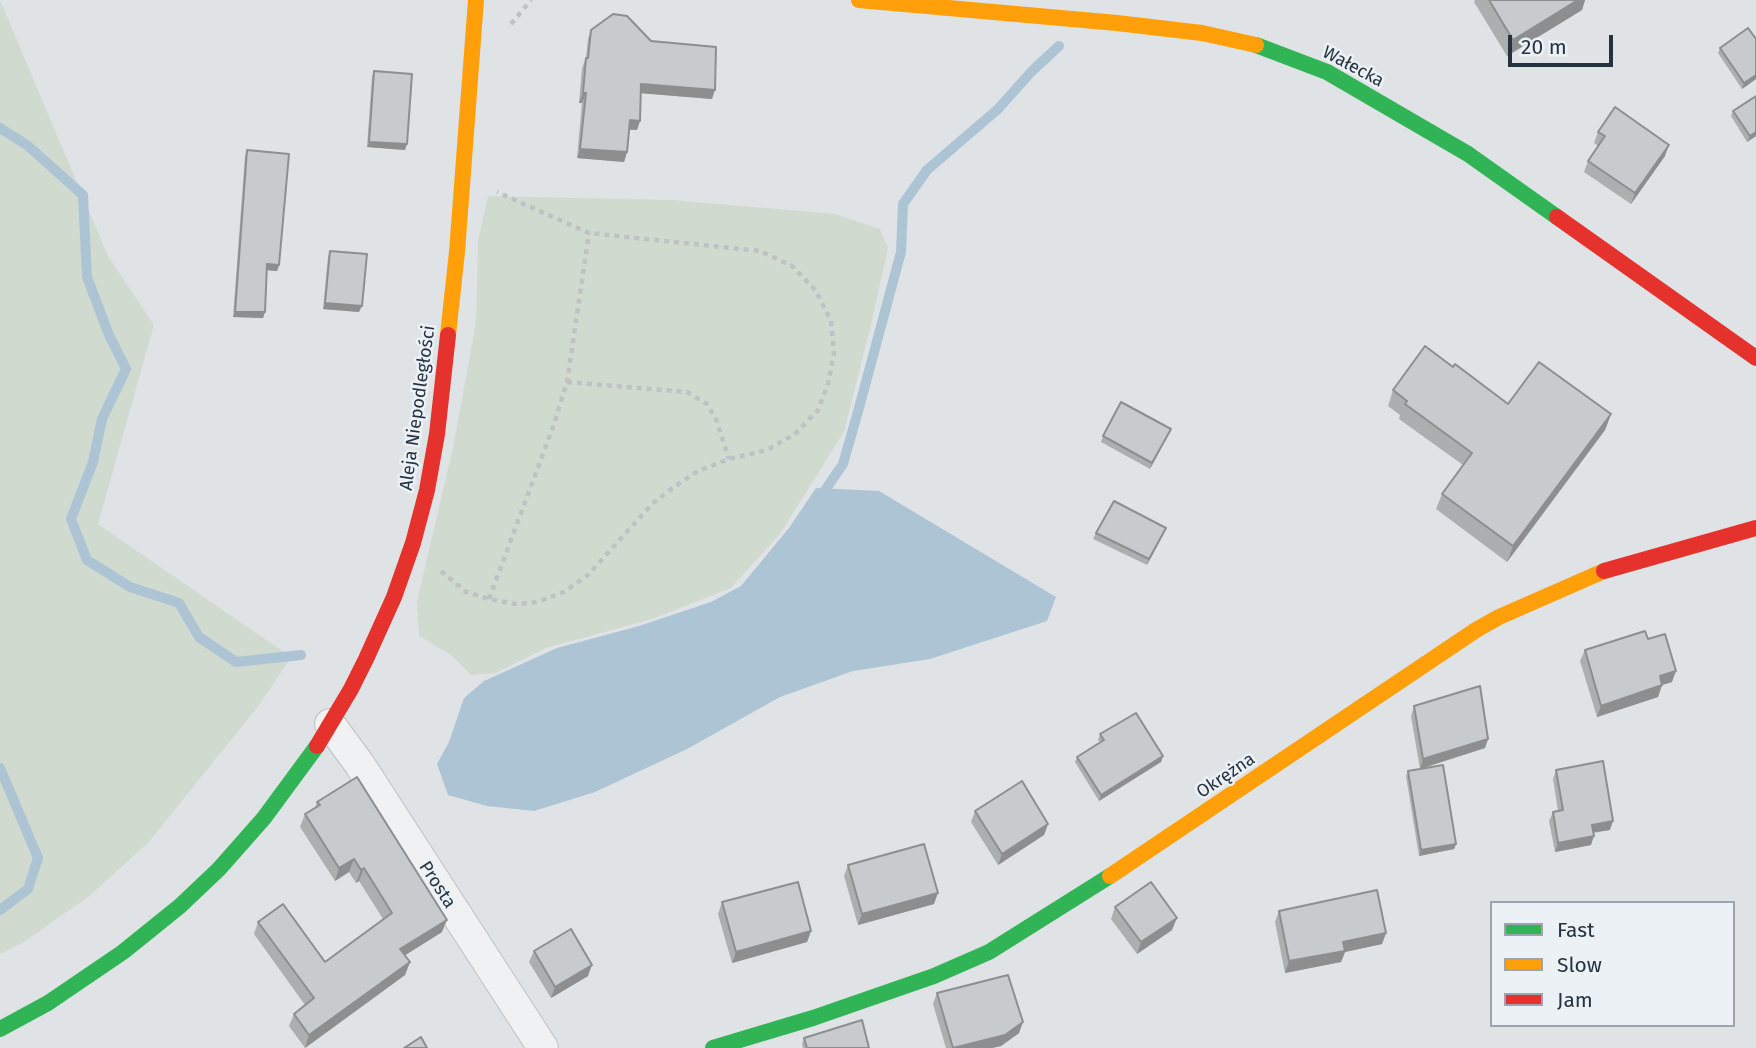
<!DOCTYPE html>
<meta charset="utf-8">
<style>
body{margin:0}
#map{position:relative;width:1756px;height:1048px;overflow:hidden;background:#e0e3e5;font-family:"Fira Sans",sans-serif}
canvas{display:block}
.legend{position:absolute;left:1490px;top:901px;width:245px;height:126px;box-sizing:border-box;background:#ecf1f6;border:2px solid #9ca5ad;margin:0;padding:9px 12px;list-style:none;font-size:21px;color:#253240}
.legend li{display:flex;align-items:center;gap:14px;height:35px}
.legend b{width:35px;border:2px solid #9ca5ad}
.scale{position:absolute;left:1508px;top:35px;width:105px;height:32px;box-sizing:border-box;border:4px solid #253240;border-top:0;padding-left:9px;font-size:21px;line-height:24px;white-space:nowrap;color:#253240;-webkit-text-stroke:5px #ecf1f6;paint-order:stroke}
</style>
<div id="map">
<canvas width="1756" height="1048"></canvas>
<ul class="legend">
<li><b style="height:9px;background:#30b455"></b>Fast</li>
<li><b style="height:9px;background:#ff9f0a"></b>Slow</li>
<li><b style="height:9px;background:#e5322d"></b>Jam</li>
</ul>
<div class="scale">20 m</div>
</div>
<script>
const ctx = document.querySelector('canvas').getContext('2d');
ctx.lineJoin = 'round';
function fill(path, color) {
  ctx.fillStyle = color;
  ctx.fill(path, 'evenodd');
}
function toPath(rows) {
  const path = new Path2D();
  for (const r of rows) {
    path.moveTo(r[0], r[1]);
    for (let i = 2; i < r.length; i += 2) path.lineTo(r[i], r[i + 1]);
  }
  return path;
}
function trace(path, color, width, dash) {
  ctx.strokeStyle = color;
  ctx.lineWidth = width;
  ctx.lineCap = dash ? 'butt' : 'round';
  ctx.setLineDash(dash || []);
  ctx.stroke(path);
}
function label(font, color, halo, rows, align = 'center') {
  ctx.font = font + ' "Fira Sans",sans-serif';
  ctx.lineWidth = 5;
  ctx.setLineDash([]);
  ctx.textBaseline = 'middle';
  ctx.strokeStyle = halo;
  ctx.fillStyle = color;
  for (const [text, x, y, turn = 0] of rows) {
    ctx.save();
    ctx.translate(x, y);
    ctx.rotate((+turn || 0) * Math.PI / 180);
    ctx.textAlign = isNaN(turn) ? turn : align;
    if (halo) ctx.strokeText(text, 0, 0);
    ctx.fillText(text, 0, 0);
    ctx.restore();
  }
}
fill(toPath([
 [0,0,108,256,154,325,98,524,291,657,260,704,148,843,88,897,24,942,0,954],
 [488,196,672,200,835,214,880,229,888,248,871,325,844,432,780,534,731,588,652,619,546,648,496,673,471,675,451,655,419,636,417,601,453,448,476,322,478,241]
]), '#d1dacf');
fill(toPath([
 [816,488,879,491,1056,597,1047,621,930,659,853,671,780,697,687,749,595,792,534,811,487,806,448,795,437,764,449,742,464,698,484,681,557,648,639,626,711,602,741,586,789,528]
]), '#acc4d4');
trace(toPath([
 [0,128,27,145,83,195,87,277,109,335,126,369,102,419,93,462,71,519,87,560,130,587,179,603,199,637,236,662,301,655],
 [819,499,843,464,859,408,901,252,903,204,927,170,998,109,1032,71,1059,46],
 [0,768,38,858,28,889,0,910]
]), '#acc4d4', 10);
const street = toPath([
 [330,724,360,765,543,1048]
]);
trace(street, '#bec1c3', 32);
trace(toPath([
 [511,24,531,0],
 [567,382,687,392,707,404,716,419,729,459],
 [441,571,466,592,489,599,515,604,537,602,564,592,588,575,653,503,674,487,698,471,729,459,767,450,795,434,818,410,828,384,834,353,831,321,816,291,792,266,760,251,589,233,497,192],
 [489,599,553,427,567,382,589,233]
]), '#bfc2c5', 4.5, [5, 5]);
trace(street, '#eff1f2', 30);
trace(toPath([
 [1256,45,1327,72,1468,154,1557,217],
 [0,1029,48,1003,123,952,180,906,219,869,264,818,317,746],
 [713,1048,813,1018,934,976,989,952,1110,876]
]), '#30b455', 16);
trace(toPath([
 [859,0,1117,23,1202,33,1256,45],
 [448,335,457,252,476,0],
 [1110,876,1476,630,1499,617,1604,571]
]), '#ff9f0a', 16);
trace(toPath([
 [1557,217,1756,358],
 [1604,571,1756,528],
 [317,746,351,689,366,659,394,597,413,543,427,490,437,434,448,335]
]), '#e5322d', 16);
fill(toPath([
 [1475,0,1585,0,1582,10,1507,56,1474,2],
 [591,30,651,41,712,99,641,93,640,121,637,130,629,130,627,152,624,162,577,158,582,103,579,103,582,68,586,58,588,39],
 [1756,39,1756,79,1742,89,1718,53,1720,48],
 [374,71,405,150,367,147,372,77],
 [1756,96,1756,136,1747,142,1731,116,1733,111],
 [1598,132,1665,156,1631,204,1584,172,1588,161,1598,146,1594,143],
 [247,150,279,265,277,271,267,270,265,312,263,318,233,317,245,156],
 [330,251,359,312,323,309,328,257],
 [1453,367,1508,404,1611,414,1605,430,1507,562,1436,509,1442,494,1463,465,1399,419,1400,415,1388,406,1393,390],
 [1168,435,1150,469,1101,442,1103,436],
 [1166,528,1147,565,1093,539,1096,533],
 [1648,639,1672,682,1662,685,1658,697,1597,717,1580,661,1585,650],
 [1414,706,1488,739,1485,748,1421,768,1456,844,1454,849,1419,856,1406,776,1408,771,1420,769,1411,716],
 [1100,734,1163,756,1161,762,1099,801,1075,762,1077,757,1100,742,1098,740],
 [1556,770,1610,830,1593,833,1591,845,1555,852,1549,821,1553,812,1558,811,1553,779],
 [317,802,442,932,405,955,410,962,405,975,305,1048,289,1026,294,1014,305,1005,254,934,258,922,325,962,383,919,359,881,356,883,349,872,335,881,300,827,305,814,315,808],
 [975,811,1048,824,1044,835,998,865,971,822],
 [848,865,934,904,858,925,844,876],
 [722,902,811,931,807,942,732,963,718,914],
 [1115,907,1172,930,1137,954,1111,919],
 [1279,911,1386,933,1382,944,1345,952,1341,962,1285,973,1275,922],
 [534,951,588,976,551,998,529,962],
 [937,993,1019,1033,1001,1046,992,1048,946,1048,933,1004],
 [804,1038,869,1048,803,1048,802,1044]
]), '#acafb0');
fill(toPath([
 [1578,0,1585,0,1582,10,1507,56,1513,40],
 [1756,75,1756,79,1742,89,1744,83],
 [641,84,715,90,712,99,638,93],
 [583,93,586,93,582,103,579,103],
 [630,120,640,121,637,130,627,129],
 [1756,132,1756,136,1747,142,1750,136],
 [369,142,407,144,405,150,367,147],
 [1669,145,1665,156,1631,204,1635,193],
 [580,149,627,152,624,162,577,158],
 [267,264,279,265,277,271,265,270],
 [325,303,362,306,359,312,323,309],
 [235,312,265,312,263,318,233,317],
 [1611,414,1605,430,1507,562,1513,546],
 [1171,429,1168,435,1150,469,1152,463],
 [1166,528,1164,533,1147,565,1149,559],
 [1676,671,1672,682,1662,685,1658,697,1597,717,1601,706,1660,676],
 [1488,739,1485,748,1420,769,1423,759],
 [1163,756,1161,762,1099,801,1101,795],
 [1613,821,1610,830,1589,833,1592,825],
 [1048,824,1044,835,998,865,1002,854],
 [1594,836,1591,845,1555,852,1558,843],
 [1456,844,1454,849,1419,856,1421,850],
 [354,859,349,872,335,881,339,868],
 [364,868,359,881,356,883,361,870],
 [938,893,934,904,858,925,862,914],
 [1177,918,1172,930,1137,954,1141,942],
 [447,920,442,932,396,961,400,949],
 [811,931,807,942,732,963,736,952],
 [1386,933,1382,944,1345,952,1341,962,1285,973,1289,961,1343,942],
 [410,962,405,975,305,1048,309,1035],
 [592,965,588,976,551,998,555,987],
 [1023,1022,1019,1033,1001,1046,992,1048,956,1048]
]), '#8c8e90');
const building = toPath([
 [1489,0,1578,0,1513,40,1489,0],
 [613,14,627,16,651,41,716,47,715,90,641,84,640,121,630,120,627,152,580,149,586,93,583,93,586,58,588,58,591,30,613,14],
 [1748,28,1756,39,1756,75,1744,83,1720,48,1748,28],
 [374,71,412,74,407,144,369,142,374,71],
 [1756,96,1756,132,1750,136,1733,111,1756,96],
 [1615,107,1669,145,1635,193,1588,161,1605,136,1598,132,1615,107],
 [247,150,289,154,279,265,267,264,265,312,235,312,247,150],
 [330,251,367,254,362,306,325,303,330,251],
 [1425,346,1453,367,1455,364,1508,404,1539,362,1611,414,1513,546,1442,494,1472,453,1405,404,1407,401,1393,390,1425,346],
 [1121,402,1171,429,1152,463,1103,436,1121,402],
 [1114,501,1166,528,1149,559,1096,533,1114,501],
 [1645,631,1648,639,1665,634,1676,671,1660,676,1662,685,1601,706,1585,650,1645,631],
 [1480,686,1488,739,1423,759,1414,706,1480,686],
 [1136,713,1163,756,1101,795,1077,757,1104,740,1100,734,1136,713],
 [1603,761,1613,821,1592,825,1594,836,1558,843,1553,812,1563,810,1556,770,1603,761],
 [1443,765,1456,844,1421,850,1408,771,1443,765],
 [357,777,447,920,400,949,410,962,309,1035,294,1014,314,998,258,922,283,904,325,962,392,913,364,868,361,870,354,859,339,868,305,814,320,805,317,802,357,777],
 [1022,781,1048,824,1002,854,975,811,1022,781],
 [924,844,938,893,862,914,848,865,924,844],
 [798,882,811,931,736,952,722,902,798,882],
 [1151,882,1177,918,1141,942,1115,907,1151,882],
 [1377,890,1386,933,1343,942,1345,951,1289,961,1279,911,1377,890],
 [571,929,592,965,555,987,534,951,571,929],
 [1008,975,1023,1022,1005,1035,953,1048,937,993,1008,975],
 [862,1020,869,1048,807,1048,804,1038,862,1020],
 [421,1037,427,1048,404,1048,421,1037]
]);
fill(building, '#c8cbcd');
trace(building, '#8c8e90', 2);
label('18px', '#253240', '#ecf1f6', [
 ["Wałecka",1353,67,28],
 ["Aleja Niepodległości",418,408,-82],
 ["Okrężna",1226,776,-34],
 ["Prosta",437,885,57]
]);
</script>
